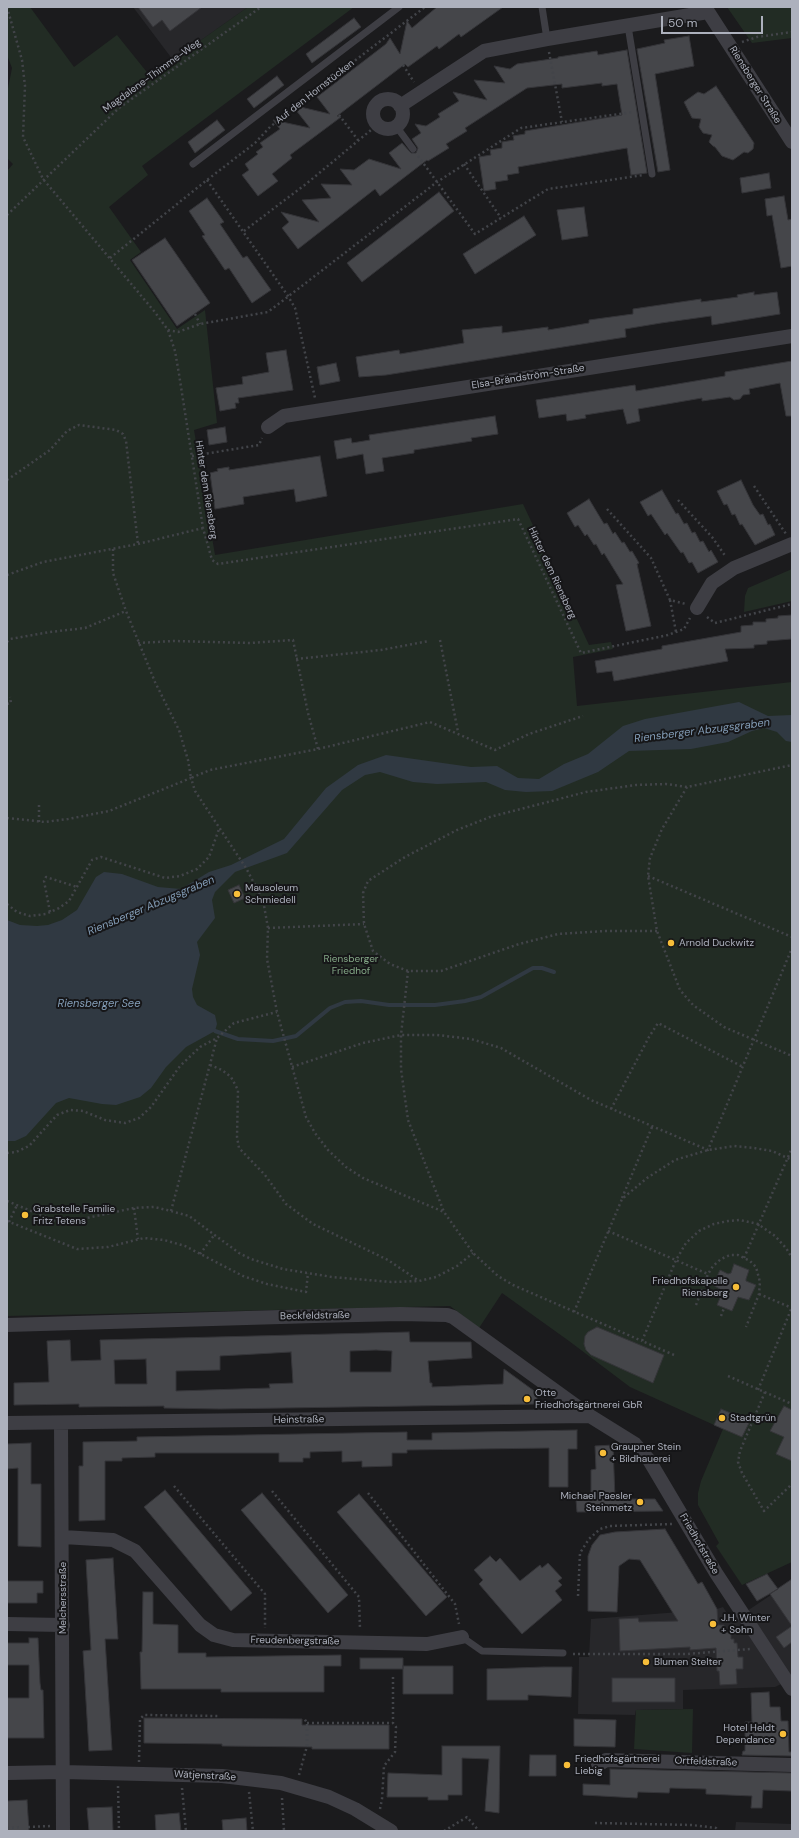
<!DOCTYPE html>
<meta charset="utf-8">
<style>
body{margin:0}
#map{position:relative;width:799px;height:1838px;overflow:hidden;background:#1b1b1d;font-family:"DM Sans",sans-serif}
canvas{display:block}
.frame{position:absolute;inset:0;border:8px solid #adb1bd;pointer-events:none}
.scale{position:absolute;left:661px;top:16px;width:102px;height:18px;box-sizing:border-box;border:2px solid #adb1bd;border-top:0;padding-left:5px;font-size:12px;line-height:14px;white-space:nowrap;color:#adb1bd;-webkit-text-stroke:3px #161618;paint-order:stroke}
</style>
<div id="map">
<canvas width="799" height="1838"></canvas>
<div class="frame"></div>
<div class="scale">50 m</div>
</div>
<script>
const ctx = document.querySelector('canvas').getContext('2d');
ctx.lineJoin = 'round';
function fill(path, color) {
  ctx.fillStyle = color;
  ctx.fill(path, 'evenodd');
}
function toPath(rows) {
  const path = new Path2D();
  for (const r of rows) {
    if (r.length === 3) {
      path.moveTo(r[0] + r[2], r[1]);
      path.arc(r[0], r[1], r[2], 0, 2 * Math.PI);
      continue;
    }
    path.moveTo(r[0], r[1]);
    for (let i = 2; i < r.length; i += 2) path.lineTo(r[i], r[i + 1]);
  }
  return path;
}
function trace(path, color, width, dash) {
  ctx.strokeStyle = color;
  ctx.lineWidth = width;
  ctx.lineCap = dash ? 'butt' : 'round';
  ctx.setLineDash(dash || []);
  ctx.stroke(path);
}
function label(font, color, halo, rows, align = 'center') {
  ctx.font = font + ' "DM Sans",sans-serif';
  ctx.lineWidth = 4;
  ctx.setLineDash([]);
  ctx.textBaseline = 'middle';
  ctx.strokeStyle = halo;
  ctx.fillStyle = color;
  for (const [text, x, y, turn = 0] of rows) {
    ctx.save();
    ctx.translate(x, y);
    ctx.rotate((+turn || 0) * Math.PI / 180);
    ctx.textAlign = isNaN(turn) ? turn : align;
    if (halo) ctx.strokeText(text, 0, 0);
    ctx.fillText(text, 0, 0);
    ctx.restore();
  }
}
fill(toPath([
 [133,7,248,7,173,60],
 [792,1581,792,1679,775,1687,683,1690,683,1709,636,1710,635,1715,578,1714,579,1657,589,1657,591,1619,717,1609,723,1607,732,1621],
 [736,1822,792,1824,792,1831,735,1831]
]), '#27272a');
fill(toPath([
 [7,7,30,7,74,67,117,35,150,76,248,7,354,7,142,166,148,175,109,207,141,252,130,260,177,329,205,310,217,423,194,430,215,555,523,504,589,645,611,642,613,649,573,657,577,706,792,682,792,1562,742,1585,716,1546,719,1543,698,1505,698,1493,701,1481,723,1429,630,1387,569,1341,502,1293,479,1328,450,1306,7,1316,7,171,13,164,7,158,7,93,12,68,7,55],
 [727,7,792,7,792,38,752,43],
 [792,569,792,601,744,612,745,596,748,588],
 [693,1709,692,1753,634,1749,636,1710]
]), '#222c24');
fill(toPath([
 [739,702,768,716,792,715,792,742,786,741,777,732,764,728,752,731,728,742,691,749,629,751,598,772,552,791,526,792,505,790,486,782,437,784,413,782,380,772,365,775,342,790,287,853,235,872,215,892,212,900,215,918,197,942,200,955,192,989,193,997,197,1005,215,1015,217,1024,215,1031,186,1047,166,1067,151,1088,140,1097,116,1105,102,1104,69,1098,56,1103,26,1136,15,1141,7,1141,7,920,20,925,37,926,48,925,62,920,77,910,96,877,104,872,122,874,158,887,181,889,209,872,231,865,284,839,326,788,358,765,386,755,471,767,497,766,518,778,539,779,564,764,588,754,623,726,645,719]
]), '#303942');
trace(toPath([
 [215,1031,238,1039,273,1041,296,1036,330,1008,345,1002,361,1001,389,1005,435,1005,465,1001,481,997,533,968,542,968,554,972]
]), '#303942', 4);
const building = toPath([
 [138,7,202,7,170,31,162,20,153,27,138,7],
 [437,7,503,7,461,37,459,34,439,49,437,46,408,67,405,64,337,116,341,117,290,155,292,158,272,174,278,181,258,196,242,175,249,170,245,164,258,154,256,152,263,147,260,143,280,129,273,120,310,128,292,105,330,114,317,97,386,44,390,38,400,54,407,21,412,28,437,7],
 [354,18,361,27,312,63,306,54,354,18],
 [689,36,694,66,655,74,670,170,658,172,637,49,665,43,664,40,689,36],
 [627,50,647,173,631,175,627,148,518,167,519,173,507,175,508,180,495,182,496,189,484,191,479,157,491,155,490,150,502,148,502,142,514,140,513,136,525,134,525,131,622,115,617,84,602,86,602,83,562,88,562,84,527,88,465,128,467,131,446,144,449,148,428,161,427,160,380,196,375,189,298,249,282,228,289,222,281,212,319,222,302,200,331,198,321,184,352,185,340,169,354,170,369,159,401,169,389,153,402,143,411,153,416,153,418,148,412,139,421,133,415,124,426,126,440,117,438,114,459,101,453,92,487,100,474,80,505,83,494,66,510,69,517,64,558,58,558,57,597,51,598,55,627,50],
 [277,76,284,85,254,108,247,99,277,76],
 [716,86,754,143,753,149,748,153,744,152,733,160,722,156,715,147,713,146,709,142,712,135,703,133,699,127,701,119,692,118,684,102,698,92,704,94,716,86],
 [217,120,225,130,195,153,188,142,217,120],
 [769,173,771,188,742,193,740,178,769,173],
 [439,192,454,211,362,282,347,263,439,192],
 [784,196,788,220,792,219,792,266,781,268,772,215,767,216,765,199,784,196],
 [207,198,224,222,220,224,243,258,247,256,271,290,252,303,229,268,225,270,202,236,205,235,189,211,207,198],
 [584,207,588,236,562,240,557,210,584,207],
 [524,216,536,235,475,274,463,254,524,216],
 [165,238,210,303,177,326,132,260,165,238],
 [754,292,754,295,777,292,780,314,712,325,711,316,661,323,625,329,626,337,386,375,359,377,356,357,399,350,400,354,464,343,462,330,502,326,502,333,548,327,548,330,589,323,589,320,633,314,633,309,701,299,701,302,738,297,737,295,754,292],
 [286,350,293,390,238,398,239,403,235,403,236,408,220,411,216,388,243,384,242,377,269,372,266,353,286,350],
 [792,361,792,416,786,416,780,383,749,389,750,394,743,395,740,399,734,400,730,397,702,401,702,398,638,409,640,421,627,424,623,409,585,415,586,418,567,421,566,414,539,418,536,400,635,385,636,391,725,376,725,372,792,361],
 [336,363,340,381,320,385,317,367,336,363],
 [495,416,498,434,471,438,472,441,414,450,414,453,382,458,384,471,366,474,363,454,337,459,334,441,351,438,352,443,370,440,369,435,495,416],
 [225,427,227,442,209,445,207,430,225,427],
 [320,456,327,496,296,502,294,489,243,497,244,504,215,509,210,473,218,471,217,469,229,467,229,470,320,456],
 [741,480,753,505,760,515,763,514,768,525,770,524,775,535,755,545,742,524,740,525,735,514,732,515,727,504,724,505,717,491,741,480],
 [662,490,676,514,678,513,684,524,687,523,692,533,695,532,700,542,703,541,709,552,711,550,718,562,698,573,692,562,689,563,683,552,681,553,667,533,665,535,651,514,648,516,640,502,662,490],
 [589,499,604,524,607,523,613,534,615,532,622,543,624,542,630,552,632,551,639,563,637,564,651,626,626,631,616,585,623,584,604,553,602,555,596,544,594,545,587,534,585,536,578,525,575,527,567,513,589,499],
 [792,615,791,639,767,641,767,644,754,645,754,648,725,649,728,661,614,681,612,671,597,673,595,661,662,649,662,646,741,632,741,626,753,625,753,622,766,622,766,619,778,618,778,616,792,615],
 [239,885,245,898,234,903,228,890,239,885],
 [734,1264,749,1270,746,1279,746,1281,756,1285,749,1300,738,1297,732,1311,717,1305,723,1291,713,1285,720,1270,728,1274,731,1273,734,1264],
 [597,1327,664,1355,653,1383,591,1355,586,1350,584,1344,585,1336,588,1332,597,1327],
 [409,1332,410,1342,471,1342,472,1358,428,1361,430,1383,432,1383,432,1387,503,1384,504,1369,537,1393,537,1404,220,1409,164,1408,164,1406,79,1407,79,1404,14,1405,14,1383,49,1382,47,1341,70,1340,71,1361,101,1360,100,1340,409,1332],
 [376,1350,392,1351,391,1372,350,1372,350,1351,376,1350],
 [291,1352,293,1383,269,1384,270,1388,176,1391,176,1371,220,1370,220,1356,291,1352],
 [146,1359,147,1384,115,1384,114,1360,146,1359],
 [784,1406,792,1410,792,1461,776,1454,784,1437,770,1431,784,1406],
 [721,1409,750,1421,742,1437,714,1425,721,1409],
 [577,1430,577,1449,568,1449,568,1487,549,1487,549,1448,407,1450,407,1453,392,1453,392,1466,362,1467,362,1461,342,1462,342,1451,310,1452,310,1458,303,1458,303,1462,279,1462,279,1453,155,1453,155,1457,122,1458,122,1461,105,1461,105,1520,79,1521,79,1466,83,1466,83,1442,137,1441,137,1437,407,1432,407,1440,432,1440,432,1433,577,1430],
 [31,1443,31,1484,41,1484,41,1547,18,1546,18,1468,7,1469,7,1444,31,1443],
 [613,1445,615,1499,655,1499,663,1511,577,1512,576,1500,591,1499,591,1470,596,1469,595,1446,613,1445],
 [165,1490,252,1593,231,1611,144,1507,165,1490],
 [262,1493,348,1595,328,1613,241,1510,262,1493],
 [359,1494,447,1597,426,1616,337,1512,359,1494],
 [665,1529,698,1584,702,1582,717,1609,718,1625,724,1625,724,1629,727,1629,728,1633,731,1633,731,1639,734,1639,734,1643,737,1643,738,1657,743,1657,743,1669,736,1669,737,1684,720,1685,719,1671,717,1671,716,1648,690,1650,690,1647,620,1651,619,1619,638,1618,639,1622,678,1621,640,1560,629,1559,619,1566,617,1612,588,1611,588,1556,592,1545,600,1535,615,1532,665,1529],
 [490,1556,496,1562,500,1558,520,1581,540,1565,542,1568,548,1563,562,1578,558,1581,562,1585,555,1591,562,1600,522,1634,479,1584,483,1580,474,1570,490,1556],
 [113,1558,118,1639,105,1639,112,1750,89,1751,83,1651,91,1650,86,1560,113,1558],
 [767,1574,778,1589,757,1601,746,1584,767,1574],
 [792,1579,792,1642,784,1648,776,1637,792,1626,770,1594,792,1579],
 [7,1581,43,1581,43,1593,37,1593,37,1603,7,1603,7,1581],
 [143,1592,153,1592,153,1624,178,1625,178,1653,206,1653,206,1657,341,1655,341,1666,324,1666,324,1692,221,1692,221,1689,141,1689,140,1652,142,1652,143,1592],
 [29,1638,38,1638,40,1683,41,1690,43,1690,44,1738,7,1738,7,1698,29,1698,29,1665,7,1665,7,1643,29,1643,29,1638],
 [360,1658,403,1658,403,1669,360,1669,360,1658],
 [403,1666,453,1666,453,1694,403,1694,403,1666],
 [544,1667,572,1667,571,1697,528,1695,528,1700,487,1700,487,1669,544,1667],
 [612,1678,675,1678,675,1702,612,1702,612,1678],
 [769,1692,770,1707,780,1707,781,1721,788,1721,789,1752,792,1752,792,1756,742,1755,743,1751,745,1751,745,1722,752,1722,751,1693,769,1692],
 [144,1718,302,1719,302,1725,389,1725,389,1749,312,1749,312,1747,222,1746,222,1744,144,1743,144,1718],
 [574,1719,616,1720,615,1747,574,1746,574,1719],
 [442,1746,500,1746,499,1813,485,1811,489,1759,462,1758,462,1795,448,1795,448,1800,428,1800,428,1797,387,1797,388,1773,442,1775,442,1746],
 [530,1755,556,1755,556,1776,529,1776,530,1755],
 [610,1769,792,1773,792,1791,763,1790,762,1808,751,1808,752,1796,706,1794,706,1789,670,1788,669,1793,638,1792,637,1798,583,1795,583,1784,610,1785,610,1769],
 [27,1800,29,1831,7,1831,7,1801,27,1800],
 [112,1807,113,1831,89,1831,87,1808,112,1807],
 [179,1813,181,1831,156,1831,155,1815,179,1813],
 [246,1818,247,1831,223,1831,222,1820,246,1818]
]);
fill(building, '#45464a');
trace(building, '#353539', 1);
trace(toPath([
 [7,7,22,60,25,86,23,137,43,179,154,311,168,330,175,351,179,374,203,528,212,560,218,564,518,519,581,653,668,635,684,629,690,618],
 [742,42,757,37,792,32],
 [549,52,562,122],
 [403,65,414,82],
 [339,115,358,140],
 [418,156,475,234,548,189,644,175],
 [464,164,501,218],
 [207,180,288,296,295,308,315,398],
 [7,215,119,108,261,7],
 [244,231,306,184,377,125],
 [110,258,207,180,255,143,270,127,319,88,425,7],
 [195,314,200,324],
 [168,330,178,332,200,324,268,312,437,182,521,128,633,112],
 [192,456,259,445,262,438],
 [7,480,50,450,67,431,79,425,116,430,123,434,126,441,138,544],
 [754,486,786,534],
 [678,500,712,537,726,557],
 [607,509,651,558,670,600,686,604],
 [113,549,113,573,126,611,155,682,179,730,188,760,191,778,210,770,318,749,430,722,495,750,529,734,583,716],
 [7,575,43,562,138,544,203,528],
 [670,600,676,632],
 [707,617,715,623,792,604],
 [440,640,458,732],
 [7,642,10,639,50,632,85,628,126,611],
 [138,643,174,641,250,643,293,640,308,713,318,749],
 [296,659,381,650,429,641],
 [7,704,11,703,10,697],
 [687,787,662,829,650,858,648,876,657,931,680,990,693,1005,724,1027,792,1056],
 [39,805,39,822],
 [7,818,45,822,68,819,109,811,191,778,195,791,246,868,263,900,268,928,267,959,277,1012,306,1117,315,1133,328,1150,346,1167,363,1178,444,1212],
 [648,876,792,937],
 [7,904,17,912,30,916,46,914,59,908,69,901,92,860,101,857,165,878,180,876,197,869,209,857,219,829],
 [50,912,44,881,46,877,77,887],
 [268,928,364,924],
 [657,931,605,931,558,934,519,944,441,971,408,971,390,964,373,951,364,924,363,893,368,881,405,857,457,830,490,817,586,792,636,785,666,784,687,787,792,765],
 [408,971,401,1035,401,1069,408,1120,444,1212,473,1253,498,1276,513,1285,642,1341],
 [210,1065,222,1070,231,1077,238,1090,237,1137,239,1148,265,1175,286,1204,313,1224,388,1260,419,1281],
 [292,1067,363,1043,401,1035,437,1035,471,1039,501,1048,591,1100,708,1150,792,948],
 [611,1109,649,1037,658,1023,743,1067],
 [7,1153,16,1152,29,1146,57,1115,70,1110,83,1111,105,1120,125,1123,139,1118,151,1107,180,1066,200,1047,217,1038,234,1023,277,1012],
 [622,1198,652,1127],
 [7,1201,53,1220,68,1222,134,1208,154,1207,167,1210,189,1216,239,1253,251,1259,283,1269,332,1277,391,1282,419,1281,436,1277,457,1266,473,1253],
 [134,1208,138,1239],
 [171,1211,217,1038],
 [7,1221,77,1249,108,1247,144,1238,164,1240,185,1246,243,1276,267,1284,306,1292,308,1273],
 [9,1222,17,1205],
 [608,1231,708,1274],
 [200,1254,215,1234],
 [744,1258,792,1148],
 [759,1294,792,1308],
 [696,1305,708,1274,713,1266,721,1259,730,1255,738,1255,750,1261,756,1267,760,1282,759,1294,746,1327],
 [574,1312,622,1199,647,1178,675,1160,708,1150,734,1146,754,1148,772,1151,792,1160],
 [721,1316,724,1308],
 [674,1355,642,1341,676,1260,686,1243,699,1231,714,1224,728,1221,740,1220,758,1224,775,1236,786,1248,792,1258],
 [728,1376,792,1404],
 [758,1390,792,1307],
 [765,1392,740,1451,738,1462,742,1473,764,1511,792,1484],
 [174,1486,265,1594,265,1628],
 [272,1491,359,1597,360,1629],
 [368,1493,455,1604,459,1624],
 [578,1596,580,1553,589,1539,600,1529,610,1526,672,1524],
 [573,1654,687,1654,750,1649],
 [307,1723,393,1723],
 [139,1762,140,1719,144,1715,219,1716],
 [299,1775,307,1746,307,1723,304,1718],
 [118,1786,119,1831],
 [182,1788,186,1831],
 [249,1792,253,1831],
 [282,1798,284,1831],
 [380,1809,382,1799,384,1766,395,1752,396,1727,393,1723,393,1676],
 [595,1823,692,1825,716,1828,718,1831],
 [28,1827,51,1826],
 [7,1828,21,1827],
 [444,1831,467,1817,479,1831]
]), '#424449', 2.5, [2, 3]);
trace(toPath([
 [542,7,547,39],
 [628,26,652,174],
 [396,126,413,149],
 [193,164,399,7],
 [462,1637,482,1651,563,1653]
]), '#3e3e44', 7);
trace(toPath([
 [705,7,792,142],
 [388,114,15],
 [400,106,484,51,547,39,708,12],
 [268,427,284,416,792,336],
 [697,608,712,583,734,568,792,544],
 [7,1325,315,1316,400,1314,447,1315,453,1317,590,1416,635,1444,649,1460,716,1573,792,1689],
 [7,1423,590,1416],
 [61,1423,63,1831],
 [63,1537,113,1540,135,1551,200,1625,214,1635,233,1640,427,1644,462,1637],
 [7,1624,63,1625],
 [598,1765,606,1760,792,1765],
 [7,1773,63,1772,222,1776,281,1783,329,1797,355,1809,391,1831]
]), '#3e3e44', 14);
for (const [x, y, r, color] of [
 [237,894,4,"#f7bd39"],
 [671,943,4,"#f7bd39"],
 [25,1215,4,"#f7bd39"],
 [736,1287,4,"#f7bd39"],
 [527,1399,4,"#f7bd39"],
 [722,1418,4,"#f7bd39"],
 [603,1453,4,"#f7bd39"],
 [640,1502,4,"#f7bd39"],
 [713,1624,4,"#f7bd39"],
 [646,1662,4,"#f7bd39"],
 [783,1734,4,"#f7bd39"],
 [567,1765,4,"#f7bd39"]
]) {
  const dot = new Path2D();
  dot.arc(x, y, r, 0, 2 * Math.PI);
  ctx.fillStyle = color;
  ctx.fill(dot);
  trace(dot, '#161618', 1.5);
}
label('10px', '#adb1bd', '#161618', [
 ["Magdalene-Thimme-Weg",152,76,-36],
 ["Riensberger Straße",755,85,58],
 ["Auf den Hornstücken",315,92,-38],
 ["Elsa-Brändström-Straße",528,377,-9],
 ["Hinter dem Riensberg",206,490,81],
 ["Hinter dem Riensberg",552,573,65],
 ["Beckfeldstraße",315,1316,-1],
 ["Heinstraße",299,1420,-1],
 ["Friedhofstraße",699,1544,60],
 ["Melchersstraße",63,1598,-90],
 ["Freudenbergstraße",295,1641,1],
 ["Ortfeldstraße",706,1762,2],
 ["Wätjenstraße",205,1776,3]
]);
label('10px', '#adb1bd', '#161618', [
 ["Mausoleum",245,888],
 ["Schmiedell",245,900],
 ["Arnold Duckwitz",679,943],
 ["Grabstelle Familie",33,1209],
 ["Fritz Tetens",33,1221],
 ["Friedhofskapelle",728,1281,"right"],
 ["Riensberg",728,1293,"right"],
 ["Otte",535,1393],
 ["Friedhofsgärtnerei GbR",535,1405],
 ["Stadtgrün",730,1418],
 ["Graupner Stein",611,1447],
 ["+ Bildhauerei",611,1459],
 ["Michael Paesler",632,1496,"right"],
 ["Steinmetz",632,1508,"right"],
 ["J.H. Winter",721,1618],
 ["+ Sohn",721,1630],
 ["Blumen Stelter",654,1662],
 ["Hotel Heldt",775,1728,"right"],
 ["Dependance",775,1740,"right"],
 ["Friedhofsgärtnerei",575,1759],
 ["Liebig",575,1771]
], 'left');
label('10px', '#84a887', '#161618', [
 ["Riensberger",351,959],
 ["Friedhof",351,971]
]);
label('italic 11px', '#849eb8', '#161618', [
 ["Riensberger Abzugsgraben",702,731,-7],
 ["Riensberger Abzugsgraben",151,906,-23],
 ["Riensberger See",99,1004]
]);
</script>
